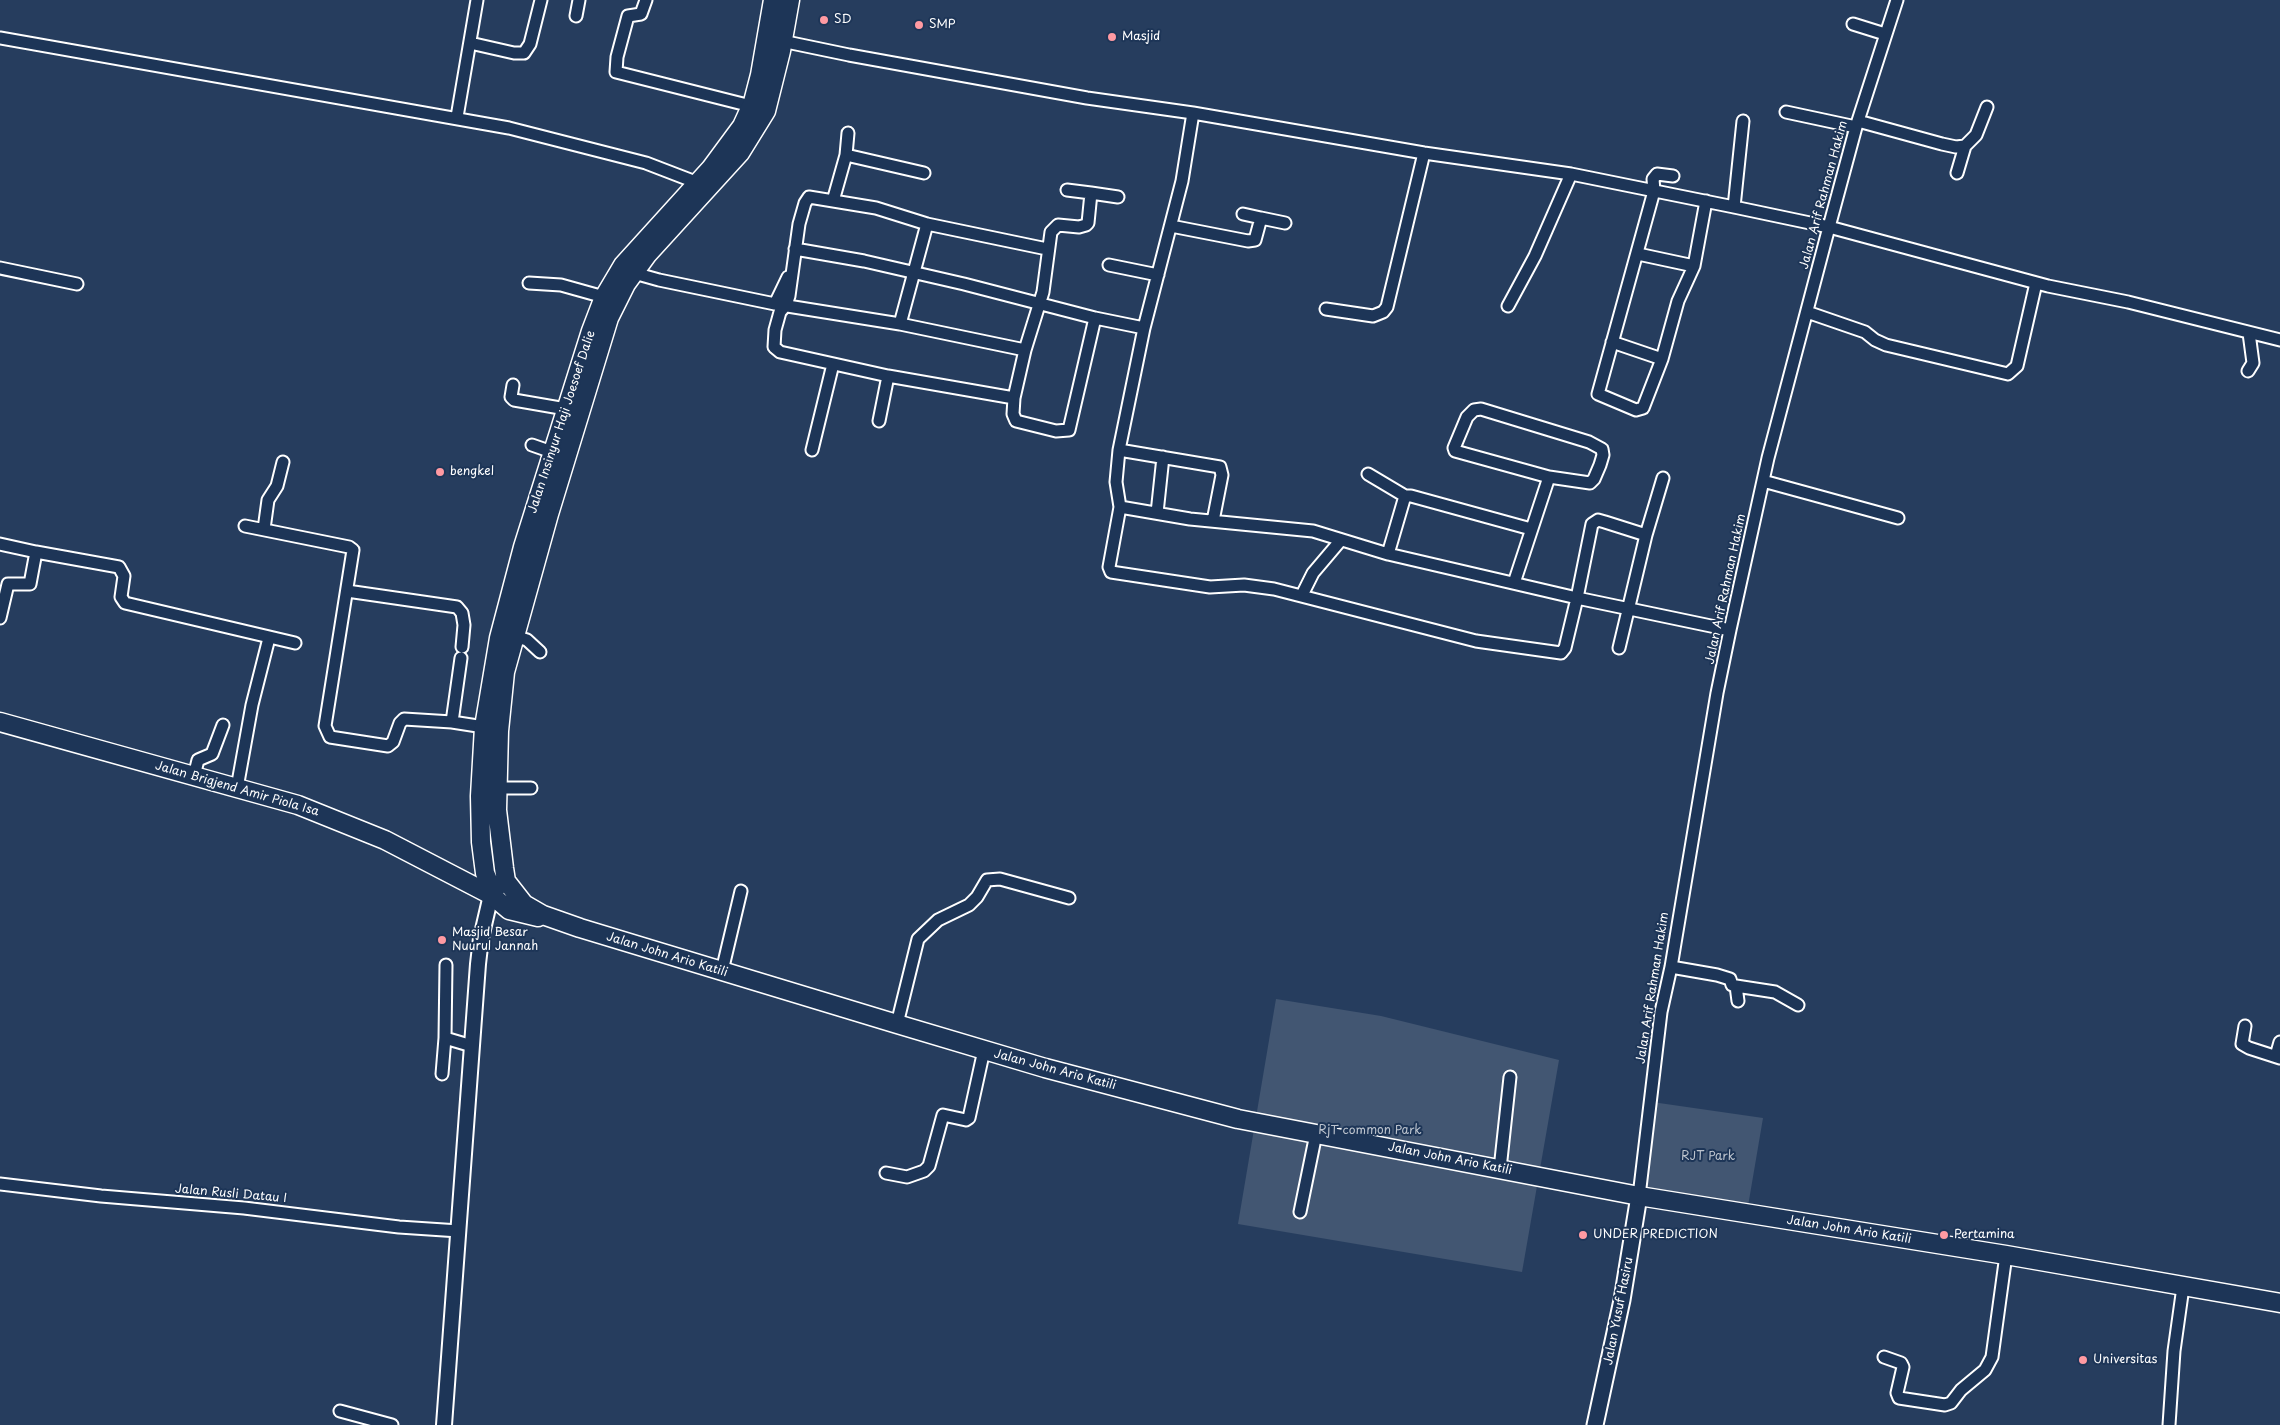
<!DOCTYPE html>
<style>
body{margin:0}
canvas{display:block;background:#263d5e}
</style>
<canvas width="2280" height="1425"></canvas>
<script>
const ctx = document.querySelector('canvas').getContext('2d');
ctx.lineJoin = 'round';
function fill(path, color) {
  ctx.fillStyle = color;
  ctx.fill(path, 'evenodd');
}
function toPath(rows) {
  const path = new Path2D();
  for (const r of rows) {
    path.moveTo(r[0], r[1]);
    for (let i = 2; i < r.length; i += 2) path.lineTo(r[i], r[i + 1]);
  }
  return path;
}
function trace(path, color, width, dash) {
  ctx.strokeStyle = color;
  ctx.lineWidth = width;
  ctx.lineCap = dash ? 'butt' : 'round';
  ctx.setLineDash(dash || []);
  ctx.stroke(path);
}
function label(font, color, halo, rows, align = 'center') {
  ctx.font = font + ' "Playpen Sans",sans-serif';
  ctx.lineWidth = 4;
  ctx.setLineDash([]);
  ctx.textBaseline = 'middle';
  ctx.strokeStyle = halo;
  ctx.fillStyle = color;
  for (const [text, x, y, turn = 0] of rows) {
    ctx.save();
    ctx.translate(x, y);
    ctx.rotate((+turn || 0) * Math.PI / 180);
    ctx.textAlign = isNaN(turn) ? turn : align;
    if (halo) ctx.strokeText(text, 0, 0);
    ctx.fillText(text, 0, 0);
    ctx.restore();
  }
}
fill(toPath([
 [1276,999,1381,1016,1559,1060,1522,1272,1238,1224],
 [1652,1102,1763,1118,1747,1212,1640,1193]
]), '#425672');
const minor = toPath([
 [646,0,641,14,628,16,617,57,616,72,751,106],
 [576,16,579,0],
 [1853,24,1885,34],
 [0,38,509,128,646,163,698,183],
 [777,40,849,55,1087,98,1193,113,1424,153,1571,174,1734,207,1829,227,2048,286,2128,302,2280,340],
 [470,43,514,53,524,53,530,44,541,0],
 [1786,112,1856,127],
 [1193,113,1182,181,1144,328,1119,450,1220,467,1222,475,1213,521],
 [457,117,477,0],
 [1858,121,1942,144,1956,147,1965,146,1976,135,1987,107],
 [846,155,924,173],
 [1957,173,1965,146],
 [1067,190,1091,193],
 [833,201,846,155,848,133],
 [1734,207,1743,121],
 [1243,214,1261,218],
 [1171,226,1248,241,1255,240,1261,218,1285,223],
 [795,249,864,261,964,284,1095,318,1144,328],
 [1638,254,1694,266],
 [1109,265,1158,275],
 [0,268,77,284],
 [634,273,659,280,775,304,900,324,1025,350],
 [529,283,561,285,604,297],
 [775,304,788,277],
 [1508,306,1535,256,1571,174],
 [1326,309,1373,316,1383,312,1387,307,1424,153],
 [1807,312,1865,332,1875,340,1886,345,2008,374,2017,366,2036,283],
 [1095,318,1069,430,1056,431,1016,421,1013,414,1014,398,1025,350,1043,292,1051,232,1058,225,1079,227,1086,225,1088,223,1091,193,1118,197],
 [900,324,927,224],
 [1612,342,1662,359,1678,301,1694,266,1706,201],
 [1662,359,1643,408,1636,410,1598,394,1654,191,1653,179,1657,174,1673,176],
 [2248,371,2253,363,2249,333],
 [513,385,511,397,514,400,566,409],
 [1014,398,888,376,780,352,774,347,775,330,780,312,786,305,789,296,799,224,805,203,809,197,876,208,927,224,1047,249],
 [879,421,888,376],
 [532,445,552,452],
 [812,450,833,364],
 [1119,450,1116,482,1120,507,1109,567,1111,572,1210,587,1244,585,1274,589,1476,641,1561,653,1565,648,1577,598,1592,524,1598,520,1605,522,1646,535],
 [1368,474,1405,496],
 [1763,481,1898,518],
 [1120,507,1190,519,1313,531,1388,554,1577,598,1730,630],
 [1157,513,1163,457],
 [245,526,349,547,353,550,325,726,330,737,388,746,393,742,400,723,404,719,452,722],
 [264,529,268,500,277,486,283,462],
 [0,544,36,552],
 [1388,554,1405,496,1411,496,1531,529],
 [1514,583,1549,477,1455,451,1454,448,1467,417,1474,410,1481,409,1589,442,1602,449,1603,455,1600,465,1594,479,1590,483,1549,477],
 [347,591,457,607,462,613,464,625,462,647],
 [1302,595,1313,573,1341,540],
 [0,618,8,584,30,584,36,552,119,567,124,576,121,597,125,603,295,643],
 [514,636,527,640,540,652],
 [1619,648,1646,535,1663,478],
 [461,658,452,722,484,727],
 [194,776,198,760,212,754,223,725],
 [237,788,252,705,269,638],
 [497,788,531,788],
 [1671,967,1717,975,1730,979,1732,985,1736,986,1775,992,1798,1005],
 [722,971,741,891],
 [1736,986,1738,1001],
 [897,1024,918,939,938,920,969,905,977,897,987,880,1000,879,1069,898],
 [2245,1026,2242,1044,2249,1048,2280,1058],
 [445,1038,472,1046],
 [2276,1056,2280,1042],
 [442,1074,445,1038,446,965],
 [1500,1169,1510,1077],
 [886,1173,907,1177,924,1171,929,1166,943,1115,966,1120,969,1118,984,1050],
 [0,1184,101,1196,244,1208,399,1227,459,1231],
 [1639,1196,1661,1012,1671,967,1717,693,1730,630,1768,458,1829,227,1856,127,1897,0],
 [1300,1212,1316,1134],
 [1884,1357,1901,1363,1903,1367,1897,1393,1899,1398,1945,1405,1951,1403,1961,1390,1985,1370,1992,1357,2006,1255],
 [340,1411,392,1425],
 [2169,1425,2174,1351,2183,1287]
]);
const tertiary = toPath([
 [444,1425,478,964,481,938,491,895,498,889]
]);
const secondary = toPath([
 [1595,1425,1622,1300,1639,1196]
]);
const primary = toPath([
 [790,0,781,51,766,111,740,153,647,255,626,284,609,318,549,514,505,672,499,731,497,810,504,868,506,881,524,904,543,915,580,928,897,1024,1045,1068,1238,1119,1639,1196,2006,1255,2280,1303],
 [0,722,298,805,385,840,491,895],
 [538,917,509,910,496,899,485,873,481,842,480,796,484,727,499,638,523,547,591,331,604,297,623,265,711,168,742,126,753,102,760,75,773,0]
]);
trace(minor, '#fff', 15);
trace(tertiary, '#fff', 18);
trace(secondary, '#fff', 19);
trace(primary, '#fff', 21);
trace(minor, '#1d3557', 11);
trace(tertiary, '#1d3557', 14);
trace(secondary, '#1d3557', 15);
trace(primary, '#1d3557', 18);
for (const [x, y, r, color] of [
 [824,20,5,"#ff9aa2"],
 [919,25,5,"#ff9aa2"],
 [1112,37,5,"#ff9aa2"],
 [440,472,5,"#ff9aa2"],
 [442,940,5,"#ff9aa2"],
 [1583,1235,5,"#ff9aa2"],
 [1944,1235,5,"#ff9aa2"],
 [2083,1360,5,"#ff9aa2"]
]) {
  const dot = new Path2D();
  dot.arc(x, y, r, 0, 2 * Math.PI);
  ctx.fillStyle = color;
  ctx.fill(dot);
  trace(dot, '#1d3557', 2);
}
label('12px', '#fff', '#1d3557', [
 ["SD",834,20],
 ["SMP",929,25],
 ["Masjid",1122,37],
 ["bengkel",450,472],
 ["Masjid Besar",452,933],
 ["Nuurul Jannah",452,947],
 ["UNDER PREDICTION",1593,1235],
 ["Pertamina",1954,1235],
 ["Universitas",2093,1360]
], 'left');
label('12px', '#fff', '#1d3557', [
 ["Jalan Arif Rahman Hakim",1824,195,-75],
 ["Jalan Insinyur Haji Joesoef Dalie",562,422,-72],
 ["Jalan Arif Rahman Hakim",1726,589,-78],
 ["Jalan Brigjend Amir Piola Isa",237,789,16],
 ["Jalan John Ario Katili",667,955,17],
 ["Jalan Arif Rahman Hakim",1653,988,-81],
 ["Jalan John Ario Katili",1055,1070,15],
 ["Jalan John Ario Katili",1450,1159,11],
 ["Jalan Rusli Datau I",231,1194,5],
 ["Jalan John Ario Katili",1849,1230,9],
 ["Jalan Yusuf Hasiru",1619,1311,-79]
]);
label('12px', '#bdc4ce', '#1d3557', [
 ["RjT common Park",1370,1131],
 ["RJT Park",1708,1157]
]);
</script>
